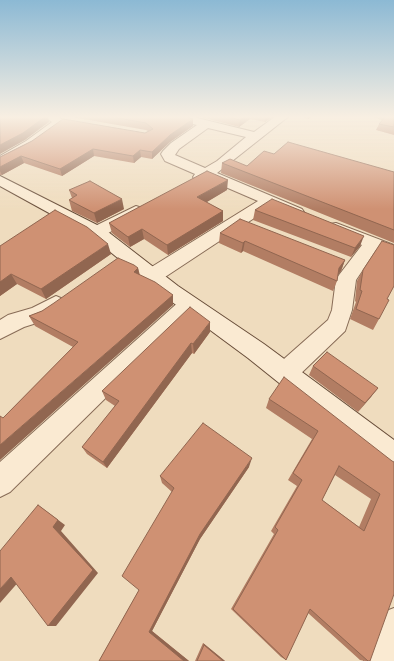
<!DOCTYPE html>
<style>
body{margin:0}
canvas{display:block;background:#efdcbe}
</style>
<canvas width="394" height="661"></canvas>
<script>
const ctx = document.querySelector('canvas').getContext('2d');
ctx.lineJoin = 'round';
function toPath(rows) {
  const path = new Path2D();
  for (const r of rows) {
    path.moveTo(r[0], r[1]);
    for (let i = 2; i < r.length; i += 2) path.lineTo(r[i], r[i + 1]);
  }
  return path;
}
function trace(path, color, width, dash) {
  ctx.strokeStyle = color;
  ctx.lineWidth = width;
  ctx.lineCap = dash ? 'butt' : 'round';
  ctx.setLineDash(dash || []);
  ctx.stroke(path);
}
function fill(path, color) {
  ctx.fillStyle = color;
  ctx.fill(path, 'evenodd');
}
const minor = toPath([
 [43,116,57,116,66,122,34,147,0,165,0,156,26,141,52,122,43,116],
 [168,116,189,116,254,132,276,116,289,116,217,173,302,209,304,212,302,215,296,217,271,207,159,281,152,283,145,281,142,276,145,271,258,201,207,179,200,181,195,180,193,177,195,174,165,161,161,154,163,151,171,143,197,125,169,118,168,116],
 [208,128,246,137,217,161,205,168,175,155,179,149,208,128],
 [136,206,142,208,144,211,142,214,103,236,97,237,91,236,88,232,91,228,136,206],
 [336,223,394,245,394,257,376,250,356,280,352,310,345,331,294,380,285,383,276,380,273,373,276,366,328,320,332,310,336,279,362,245,330,232,328,228,330,224,336,223],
 [56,296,63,299,66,304,63,309,46,320,24,327,0,339,0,320,8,315,32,308,56,296],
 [189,296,196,299,199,304,196,309,10,492,0,497,0,462,182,299,189,296],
 [394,608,394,661,364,661,381,613,394,608]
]);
const secondary = toPath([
 [0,176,103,228,178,286,264,344,394,440,394,471,384,467,248,358,164,296,91,236,0,186,0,176]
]);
trace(minor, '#886c57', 2);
trace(secondary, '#694e3a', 2);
fill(minor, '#faead2');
fill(secondary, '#faead2');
fill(toPath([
 [72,116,183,116,193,126,170,142,152,159,141,157,134,163,94,156,62,176,24,163,2,175,0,175,0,157,145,133,148,131,146,130,72,117],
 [197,116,274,116,265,122,250,119,239,127],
 [299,116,313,116,308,119],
 [369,116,394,116,394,135,376,130,379,124,382,120],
 [274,154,394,172,394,243,221,173,222,163,247,166],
 [69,190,124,209,97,223,72,211,69,200,72,198],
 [227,190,206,202,223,211,223,221,168,255,144,239,130,247,112,233,109,223],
 [255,210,360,246,351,257,253,220],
 [220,233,345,260,341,271,338,274,337,281,333,291,243,251,241,253,219,243],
 [0,246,111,254,46,299,17,284,0,296],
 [138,268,140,275,173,295,173,305,3,418,73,347,35,326,29,316,42,311],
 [363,270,387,299,379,319,373,330,350,319,356,302,355,301,357,281],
 [210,332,194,354,192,353,107,468,87,454,82,447,115,406,106,400,102,391],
 [313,366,378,388,358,412,309,375],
 [269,399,392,461,370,661,365,661,360,660,308,613,286,660,281,657,231,609,274,534,271,531,297,486,288,480,312,439,266,408],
 [335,475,371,499,359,527,322,500],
 [249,467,200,539,152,631,189,661,99,661,139,590,172,492,162,483,160,476],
 [203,643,225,661,195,661]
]), '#b27d63');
fill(toPath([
 [46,116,48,116,49,122,25,140,0,154,0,145],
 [245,116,250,116,250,119,239,127,240,120],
 [265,116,274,116,265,122],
 [308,116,313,116,308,119],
 [193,119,193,126,170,142,152,159,152,152,170,135],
 [93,149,94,156,62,176,60,169],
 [140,150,141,157,134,163,133,156],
 [21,156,24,163,2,175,0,171,0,167],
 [228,180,227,190,197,208,197,197],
 [122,199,124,209,97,223,94,213],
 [223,211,223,221,168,255,167,245],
 [142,229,144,239,130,247,128,237],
 [364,236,360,246,351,257,355,248],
 [245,241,243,251,241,253,243,243],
 [108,244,111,254,46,299,41,289],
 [345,260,341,271,335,279,339,268],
 [138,268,140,278,134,272],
 [11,274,17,284,0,296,0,282],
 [173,295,173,305,0,460,0,445],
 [210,322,210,332,194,354,193,344],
 [191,343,192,353,107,468,103,462],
 [378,388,371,397,358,412,365,403],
 [252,458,249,467,200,539,152,631,189,661,184,661,149,632,200,534],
 [38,505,65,525,61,531,98,573,56,626,48,626],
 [11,577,21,579,0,603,0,589],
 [203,643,225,661,223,661,204,645]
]), '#916650');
const building = toPath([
 [0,116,46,116,23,133,0,145,0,116],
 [107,116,183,116,193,119,170,135,152,152,140,150,133,156,93,149,60,169,21,156,0,167,0,157,32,141,63,119,145,133,153,129,146,123,107,116],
 [224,116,245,116,240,120,224,116],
 [386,116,394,116,394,127,379,124,386,116],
 [288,142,394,172,394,230,222,163,230,159,247,166,264,151,274,154,288,142],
 [207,171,228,180,197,197,223,211,167,245,142,229,128,237,109,223,207,171],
 [90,181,122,199,94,213,69,200,77,195,69,190,90,181],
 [272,199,364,236,355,248,255,210,272,199],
 [55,210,87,227,108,244,41,289,11,274,0,282,0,246,55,210],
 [240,219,345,260,339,268,337,281,245,241,243,243,220,233,240,219],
 [382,241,394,245,394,286,387,299,389,300,379,319,356,309,362,291,360,290,363,270,382,241],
 [118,258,134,265,138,268,134,272,155,282,173,295,0,445,0,416,3,418,78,342,29,316,42,311,54,303,118,258],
 [190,307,210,322,193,344,191,343,103,462,82,447,119,401,102,391,190,307],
 [327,352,378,388,365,403,313,366,327,352],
 [284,377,392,461,394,462,394,594,370,661,368,661,310,609,286,660,233,609,278,530,275,527,302,480,293,473,318,431,269,399,284,377],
 [339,466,380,494,364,531,322,500,339,466],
 [203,423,252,458,200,534,149,632,184,661,99,661,139,590,122,576,174,488,160,476,203,423],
 [38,505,58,520,53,527,93,570,48,626,11,577,0,589,0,551,38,505],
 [204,645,223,661,197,661,204,645]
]);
fill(building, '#cf9173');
trace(building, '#916650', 1);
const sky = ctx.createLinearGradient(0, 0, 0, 209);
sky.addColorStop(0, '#8cb9d4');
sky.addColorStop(0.56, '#f8efe2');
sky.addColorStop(1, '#f8efe200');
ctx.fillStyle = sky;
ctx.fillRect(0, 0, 394, 209);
</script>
